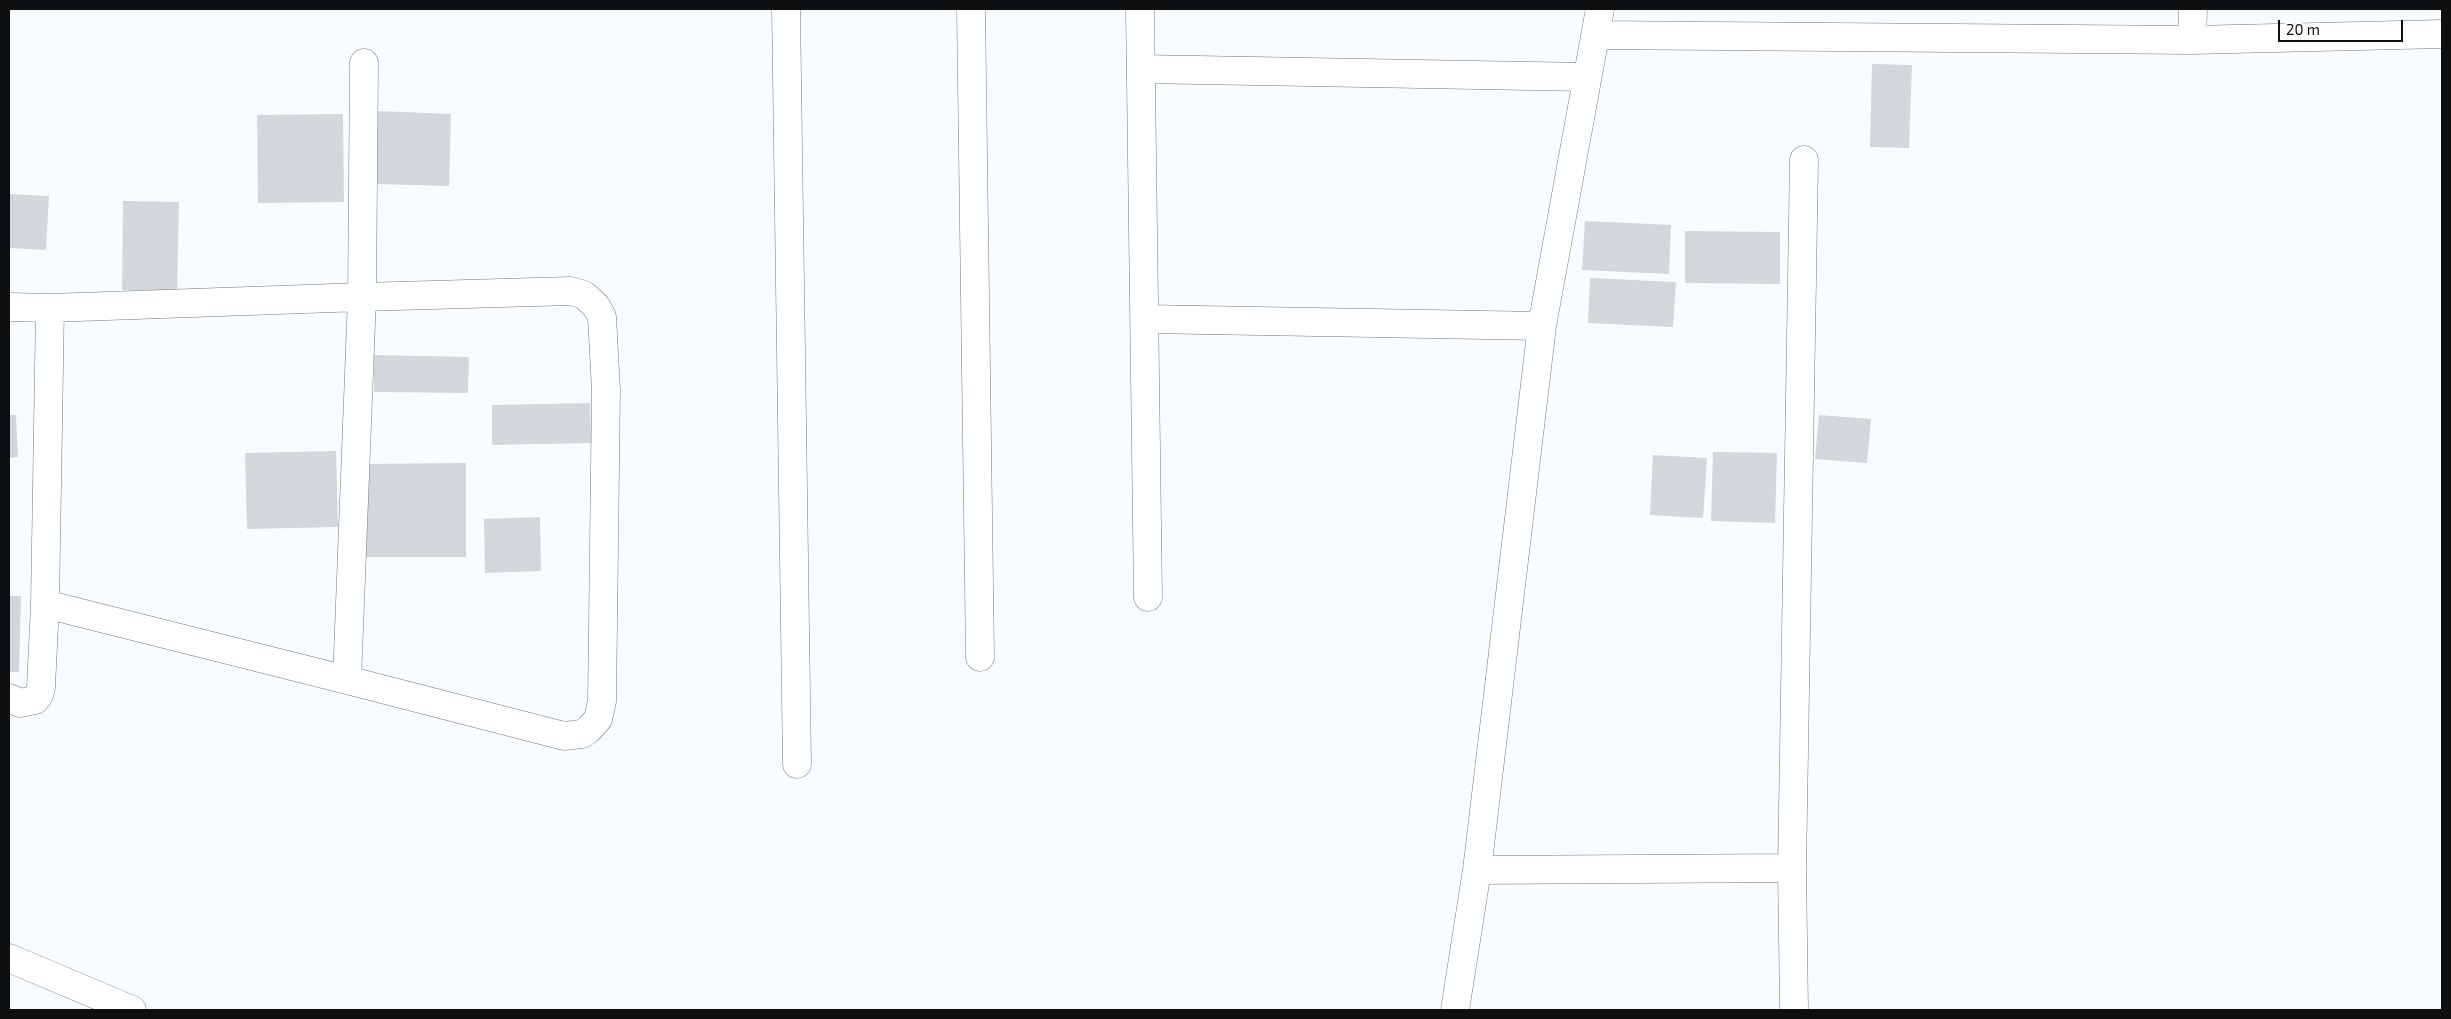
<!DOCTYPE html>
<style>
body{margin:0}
#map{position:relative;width:2451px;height:1019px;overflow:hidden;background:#f9fcff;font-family:"Exo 2",sans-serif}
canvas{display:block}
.frame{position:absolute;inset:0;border:10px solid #0e0f10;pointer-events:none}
.scale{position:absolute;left:2278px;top:20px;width:125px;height:22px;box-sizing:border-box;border:2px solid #0e0f10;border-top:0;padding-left:6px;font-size:15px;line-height:18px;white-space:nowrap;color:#0e0f10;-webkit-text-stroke:4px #fff;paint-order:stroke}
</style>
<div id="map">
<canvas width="2451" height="1019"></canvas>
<div class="frame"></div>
<div class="scale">20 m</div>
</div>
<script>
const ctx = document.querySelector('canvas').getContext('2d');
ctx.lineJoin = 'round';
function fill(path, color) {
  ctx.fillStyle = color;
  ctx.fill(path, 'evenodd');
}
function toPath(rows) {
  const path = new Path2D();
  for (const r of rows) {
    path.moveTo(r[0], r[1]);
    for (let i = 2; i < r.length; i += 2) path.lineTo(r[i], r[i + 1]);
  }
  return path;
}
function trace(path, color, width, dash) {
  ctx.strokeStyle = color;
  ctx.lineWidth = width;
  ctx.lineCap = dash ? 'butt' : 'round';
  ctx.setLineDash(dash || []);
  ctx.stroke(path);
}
fill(toPath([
 [1872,64,1912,65,1909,148,1870,147],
 [377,111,451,114,449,186,375,184],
 [343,114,344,202,258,203,257,115],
 [9,194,49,196,46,250,9,248],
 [123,201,179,202,177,291,122,290],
 [1585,221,1671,225,1669,274,1582,270],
 [1685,231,1780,232,1780,284,1685,283],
 [1590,278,1676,282,1673,327,1588,323],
 [374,355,469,357,468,393,374,392],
 [590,403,591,443,492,445,492,405],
 [9,415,16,415,18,457,9,458],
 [1819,415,1871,419,1867,463,1815,459],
 [336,451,338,527,247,529,245,453],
 [1713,452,1777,453,1775,523,1711,521],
 [1653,455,1707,458,1703,518,1650,515],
 [466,463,466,557,360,557,360,464],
 [540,517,541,571,485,573,484,519],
 [9,596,21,596,19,672,9,672]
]), '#d4d7da');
const minor = toPath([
 [786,9,797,764],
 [971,9,980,657],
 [1140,9,1148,597],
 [1596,35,2192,40,2442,34],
 [2192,40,2193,9],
 [1141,69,1587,77],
 [9,307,50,308,362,297,571,291,584,295,596,306,602,317,606,390,602,701,598,719,589,729,582,734,564,736,347,680,362,297,364,63],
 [1145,319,1542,326],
 [45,604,347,680],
 [9,698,20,703,35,700,39,695,41,687,45,604,50,308],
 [1792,868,1804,160],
 [1477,870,1792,868,1794,1010],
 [9,958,132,1010],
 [1455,1010,1477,870,1542,326,1600,9]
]);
trace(minor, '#74777a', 29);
trace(minor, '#fff', 28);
</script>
